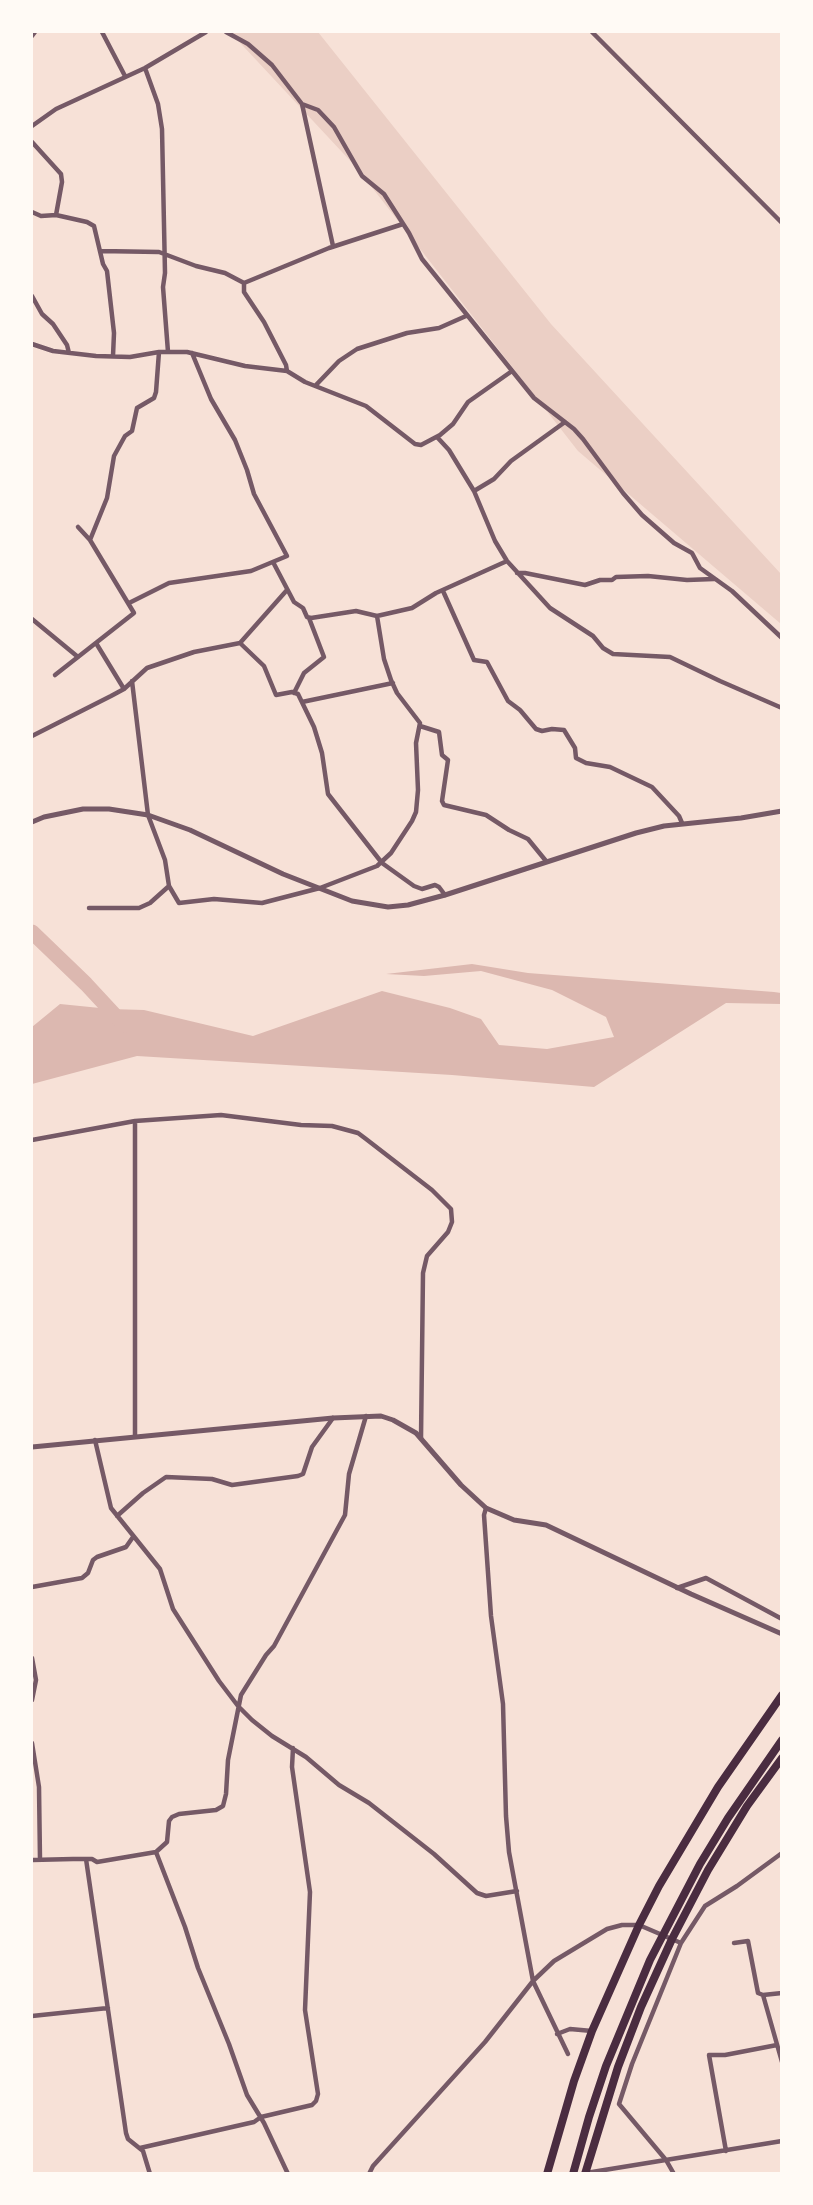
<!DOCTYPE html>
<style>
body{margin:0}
#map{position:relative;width:813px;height:2205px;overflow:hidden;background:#f7e1d7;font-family:"Fira Sans",sans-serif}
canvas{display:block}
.frame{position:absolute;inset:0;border:33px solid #fffaf5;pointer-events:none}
</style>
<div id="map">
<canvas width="813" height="2205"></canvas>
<div class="frame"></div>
</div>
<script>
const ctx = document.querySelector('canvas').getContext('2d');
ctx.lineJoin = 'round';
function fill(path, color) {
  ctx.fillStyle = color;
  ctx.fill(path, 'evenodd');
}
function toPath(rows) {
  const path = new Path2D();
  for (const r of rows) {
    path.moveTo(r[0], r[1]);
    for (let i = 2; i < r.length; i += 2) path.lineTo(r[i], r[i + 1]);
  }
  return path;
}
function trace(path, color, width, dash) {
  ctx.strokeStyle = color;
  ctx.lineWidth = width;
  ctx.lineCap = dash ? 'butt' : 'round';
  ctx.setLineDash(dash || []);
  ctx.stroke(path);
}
fill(toPath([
 [230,32,318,32,551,324,781,574,781,624,578,451,356,167]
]), '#ebcfc5');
fill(toPath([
 [472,964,528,973,774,992,781,993,781,1004,726,1003,594,1087,452,1075,137,1056,32,1084,32,1027,60,1004,110,1009,144,1010,253,1036,382,991,450,1008,481,1019,499,1045,547,1049,614,1037,606,1017,552,990,481,971,424,976,386,974]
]), '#dcb8b0');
trace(toPath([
 [32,932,86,984,124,1025]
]), '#dcb8b0', 15);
trace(toPath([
 [102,32,125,76],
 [226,32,248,44,272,65,302,104,318,110,334,127,362,176,384,194,409,233,422,259,534,398,574,429,583,439,623,493,642,515,674,543,692,553,700,568,732,591,782,638],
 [592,32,782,223],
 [32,36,35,32],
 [145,68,158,104,162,129,165,273,163,287,168,352],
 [302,104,333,246],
 [32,126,56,109,145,68,206,32],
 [32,142,61,174,62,182,56,215],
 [32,212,41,216,56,215,87,222,94,226,103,264,107,271,114,333,113,356],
 [100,251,159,252,196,266,225,273,244,283,329,248,403,224],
 [244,283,244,292,264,322,286,365,287,371],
 [32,296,42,314,53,324,67,345,69,353],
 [32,344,53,351,96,356,130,357,159,352,187,352,245,366,287,371,305,382,366,406,415,444,421,445,440,435,453,424,468,402,512,371],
 [316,385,339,361,357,349,407,333,439,328,466,316],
 [437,437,449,450,474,491,495,541,507,561,550,608,593,636,603,648,613,654,670,657,720,681,782,708],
 [474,491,494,479,511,461,565,422],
 [90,540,107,498,114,456,125,436,132,431,137,408,154,398,156,392,159,352],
 [273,562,294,602,303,608,307,617,311,618,356,611,377,616,412,608,436,593,507,561],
 [517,573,525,573,585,585,600,580,612,580,616,577,648,576,687,580,714,579],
 [443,591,474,660,487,662,508,701,520,710,536,729,542,731,552,729,564,730,575,748,576,758,586,763,610,767,652,787,679,816,682,823],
 [129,603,169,583,251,571,287,556,254,494,247,470,235,440,211,399,192,353],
 [32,619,78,657],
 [96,643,124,689],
 [240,643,264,666,276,695,292,692,298,694,314,727,322,753,328,794,382,863,414,886,422,889,435,885,439,887,445,895],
 [55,675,134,613,90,540,78,527],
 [132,681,148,815,165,860,169,886,179,903,214,899,262,903,320,888,377,866,391,853,412,821,416,812,418,790,416,743,420,723,397,693,391,680,384,659,377,616],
 [294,693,304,673,324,657,309,618],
 [302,702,393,683],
 [420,726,439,732,442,755,448,760,442,801,444,805,486,815,509,830,528,839,546,861],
 [32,736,111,696,124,689,147,668,194,652,240,643,287,590],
 [89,908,139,908,150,903,169,886],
 [32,1140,135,1121,221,1115,301,1125,332,1126,358,1133,366,1139,432,1190,451,1209,452,1222,448,1232,427,1256,423,1273,421,1438],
 [135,1436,135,1121],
 [95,1440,111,1508,160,1569,173,1609,219,1681,238,1706,252,1720,272,1736,306,1757,339,1785,369,1803,434,1854,477,1893,486,1896,517,1891],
 [486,1508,484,1515,491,1616,503,1704,506,1816,509,1852,533,1981,568,2054],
 [117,1516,143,1493,166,1477,212,1479,232,1485,298,1476,303,1474,312,1447,333,1418],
 [32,1587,82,1578,88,1573,93,1560,97,1557,126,1547,133,1537],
 [677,1588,706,1578,782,1619],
 [32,1658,36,1680,32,1700],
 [32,1743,39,1787,40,1860],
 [156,1852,185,1927,198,1968,229,2044,247,2095,264,2123,288,2174],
 [86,1859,126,2133,128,2139,143,2151,150,2174],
 [32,1860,73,1859,92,1859,97,1862,156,1852,167,1842,169,1821,172,1817,179,1814,216,1810,223,1806,226,1794,228,1760,241,1695,266,1655,274,1646,345,1515,349,1474,366,1416],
 [734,1943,748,1941,758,1993,763,1995,782,1993],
 [763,1995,782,2062],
 [32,2016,108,2008],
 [557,2034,570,2029,592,2031],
 [140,2148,254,2122,261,2117,312,2105,316,2101,318,2094,305,2010,310,1892,292,1767,293,1748],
 [726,2151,709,2055,725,2055,777,2045],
 [586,2173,782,2141],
 [369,2174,373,2166,485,2042,533,1981,554,1961,607,1929,622,1925,639,1925,681,1943],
 [674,2174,666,2160,619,2104,632,2064,681,1943,705,1906,737,1886,782,1853]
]), '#755966', 4.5);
trace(toPath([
 [32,822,44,817,83,809,109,809,148,815,190,830,283,874,352,901,388,907,408,905,445,895,636,833,664,826,741,818,782,811],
 [32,1447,333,1418,381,1416,393,1420,416,1433,461,1485,486,1508,514,1520,546,1525,691,1594,782,1634]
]), '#755966', 5);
trace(toPath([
 [547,2174,574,2081,592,2031,639,1925,659,1886,718,1787,782,1695],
 [585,2174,618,2067,641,2007,672,1939,708,1870,747,1806,782,1758]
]), '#4a2c40', 8);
trace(toPath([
 [573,2174,589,2117,606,2066,650,1960,700,1864,728,1818,782,1740]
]), '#4a2c40', 8);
</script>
